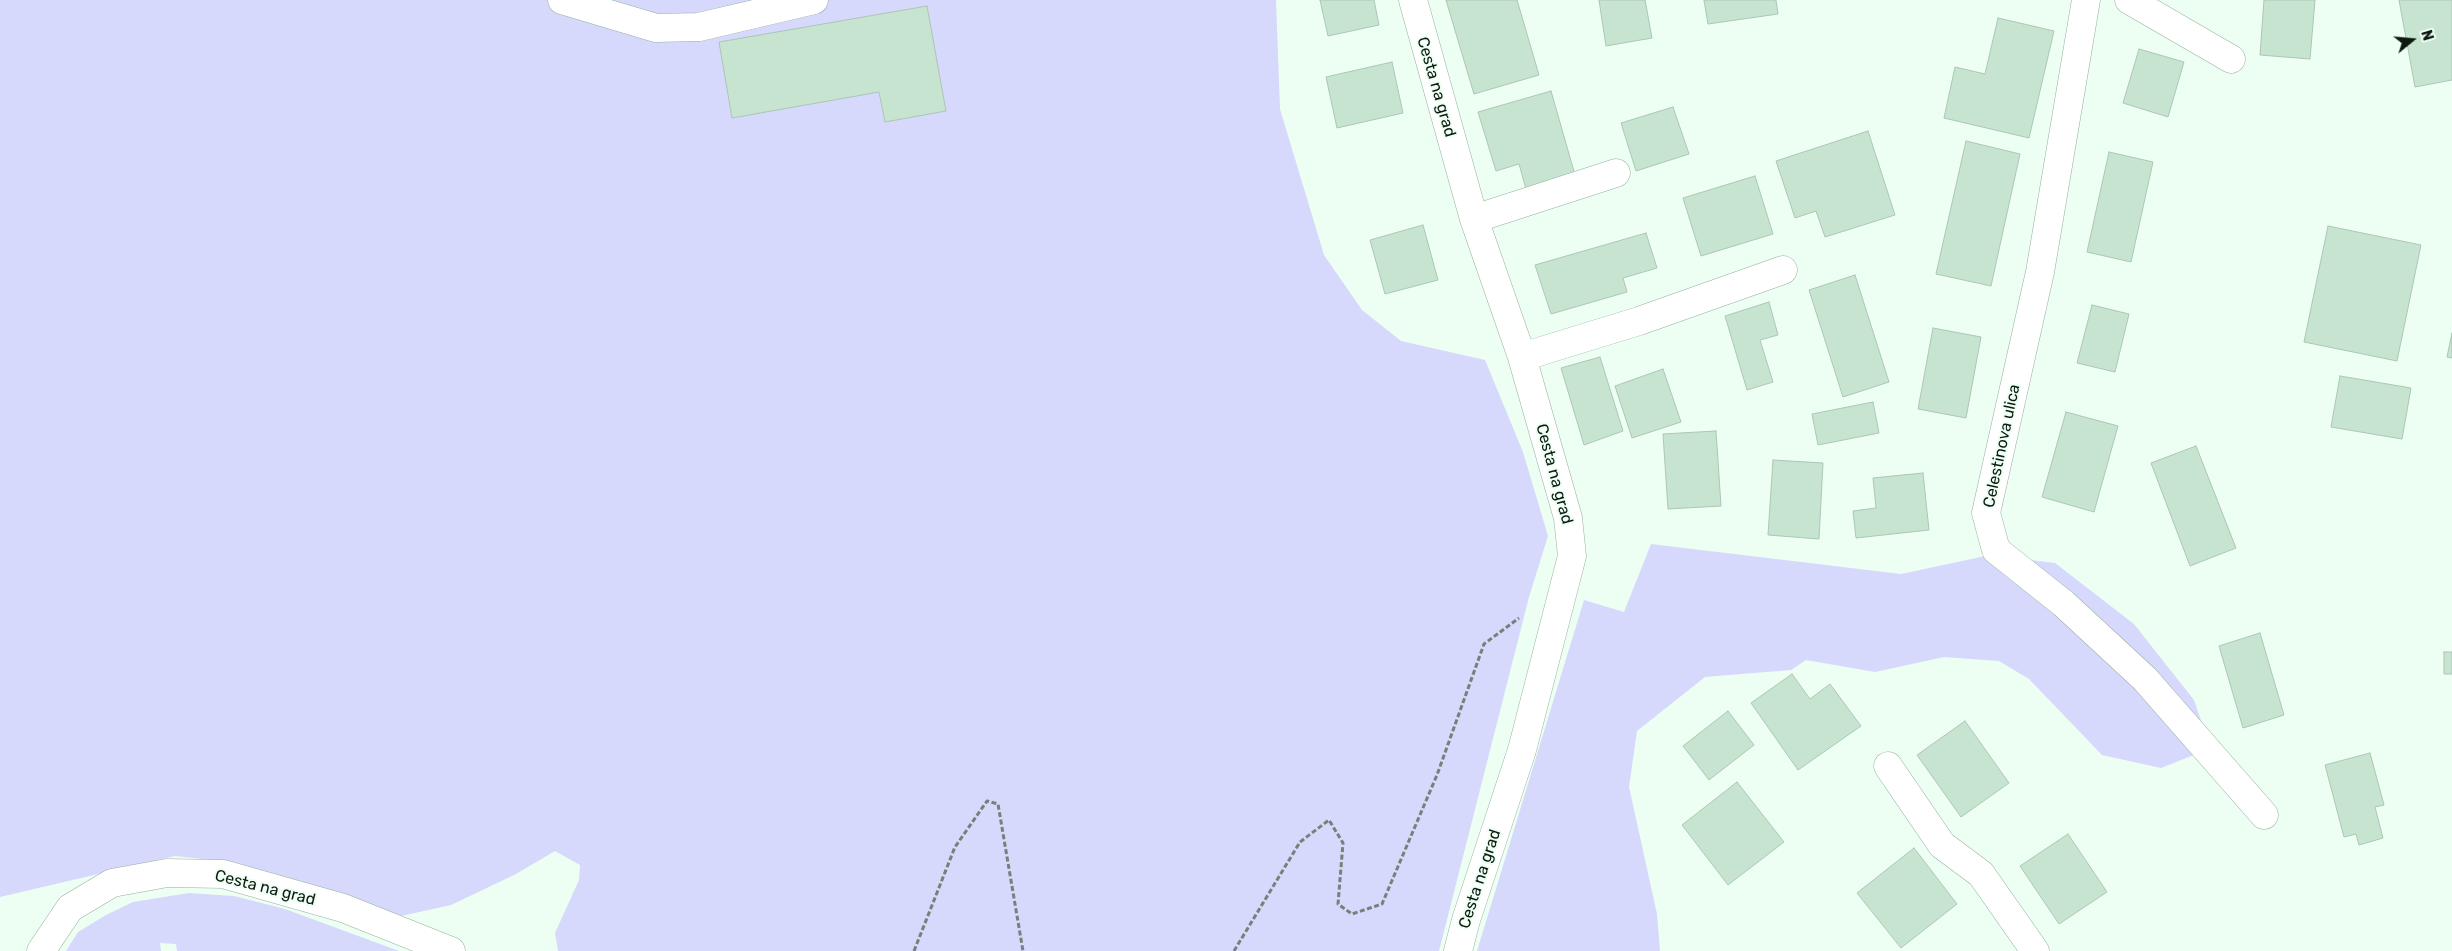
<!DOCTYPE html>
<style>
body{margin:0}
#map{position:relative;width:2452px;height:951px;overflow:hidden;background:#edfef3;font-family:Rubik,sans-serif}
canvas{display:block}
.north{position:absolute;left:2387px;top:15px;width:50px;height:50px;-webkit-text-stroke:4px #edfef3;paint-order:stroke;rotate:73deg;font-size:14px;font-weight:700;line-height:20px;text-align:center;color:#0e1912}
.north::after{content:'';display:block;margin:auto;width:18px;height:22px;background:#0e1912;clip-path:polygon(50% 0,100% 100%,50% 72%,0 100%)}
</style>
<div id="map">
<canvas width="2452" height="951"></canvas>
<div class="north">N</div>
</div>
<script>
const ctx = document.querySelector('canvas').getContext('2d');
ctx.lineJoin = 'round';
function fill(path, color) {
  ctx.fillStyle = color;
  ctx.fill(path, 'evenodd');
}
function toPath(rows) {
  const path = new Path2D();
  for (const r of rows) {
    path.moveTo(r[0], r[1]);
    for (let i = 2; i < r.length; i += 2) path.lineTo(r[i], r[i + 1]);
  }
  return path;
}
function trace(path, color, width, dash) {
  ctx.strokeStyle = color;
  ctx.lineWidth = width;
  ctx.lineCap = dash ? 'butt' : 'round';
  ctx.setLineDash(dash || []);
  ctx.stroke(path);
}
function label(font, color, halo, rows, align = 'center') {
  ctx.font = font + ' Rubik,sans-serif';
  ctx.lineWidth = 4;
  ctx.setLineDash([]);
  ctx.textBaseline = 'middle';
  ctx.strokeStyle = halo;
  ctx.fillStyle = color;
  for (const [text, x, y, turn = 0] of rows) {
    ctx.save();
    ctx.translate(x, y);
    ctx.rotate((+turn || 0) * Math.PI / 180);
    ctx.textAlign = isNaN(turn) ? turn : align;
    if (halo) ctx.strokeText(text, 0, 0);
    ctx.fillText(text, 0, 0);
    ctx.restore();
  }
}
fill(toPath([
 [0,0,1276,0,1280,109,1324,255,1362,310,1401,341,1485,360,1523,452,1548,536,1529,597,1439,951,558,951,555,933,579,880,580,865,555,851,516,874,451,905,401,916,237,863,175,856,0,897],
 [1651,544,1901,574,1990,555,2055,563,2134,624,2194,700,2205,732,2199,753,2161,768,2102,755,2029,679,1999,661,1944,657,1875,672,1806,660,1791,670,1705,677,1637,731,1629,787,1657,914,1660,951,1477,951,1584,600,1624,612],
 [189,893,234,896,285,909,399,951,177,951,176,944,160,943,161,951,66,951,78,932,106,915,133,902]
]), '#d6d9fc');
const building = toPath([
 [1320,0,1374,0,1379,25,1328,36,1320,0],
 [1446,0,1517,0,1539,75,1474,94,1446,0],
 [1599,0,1645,0,1652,38,1606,46,1599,0],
 [1704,0,1776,0,1778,14,1708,24,1704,0],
 [2264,0,2315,0,2310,59,2260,55,2264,0],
 [2399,0,2452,0,2452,80,2415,87,2399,0],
 [927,6,946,111,885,122,879,92,732,118,719,42,927,6],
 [1998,18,2054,31,2029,138,1944,118,1955,67,1985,74,1998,18],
 [2139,49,2184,62,2168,117,2123,103,2139,49],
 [1392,62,1403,113,1337,128,1326,77,1392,62],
 [1551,91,1575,175,1526,189,1519,164,1496,171,1478,112,1551,91],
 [1673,107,1689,154,1636,171,1621,123,1673,107],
 [1868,131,1895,215,1825,237,1816,211,1795,218,1776,161,1868,131],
 [1966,141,2020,154,1991,286,1936,274,1966,141],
 [2109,152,2153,162,2131,262,2087,252,2109,152],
 [1755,176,1773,234,1701,256,1683,198,1755,176],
 [1423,225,1438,280,1385,294,1370,240,1423,225],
 [2328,226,2421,245,2397,361,2304,342,2328,226],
 [1646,233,1657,268,1623,278,1627,292,1551,314,1535,265,1646,233],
 [1855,275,1889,382,1843,397,1809,290,1855,275],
 [1769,302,1778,335,1760,340,1773,382,1747,390,1725,316,1769,302],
 [2092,305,2129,314,2115,372,2077,363,2092,305],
 [1933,328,1981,337,1966,418,1918,409,1933,328],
 [2452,333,2452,358,2447,357,2452,333],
 [1600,357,1623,431,1584,445,1561,368,1600,357],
 [1663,369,1681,422,1632,438,1615,386,1663,369],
 [2340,376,2411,388,2402,439,2331,427,2340,376],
 [1873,402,1879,433,1818,445,1812,414,1873,402],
 [2066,412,2118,426,2094,512,2042,497,2066,412],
 [1716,431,1721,506,1668,509,1663,434,1716,431],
 [2196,446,2236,548,2190,566,2151,463,2196,446],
 [1773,460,1823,463,1819,539,1768,535,1773,460],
 [1923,473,1929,530,1856,538,1853,511,1876,508,1873,478,1923,473],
 [2260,633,2284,715,2243,728,2219,646,2260,633],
 [2444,652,2452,652,2452,674,2444,674,2444,652],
 [1792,674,1810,699,1830,684,1861,726,1798,770,1751,703,1792,674],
 [1728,711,1754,745,1709,780,1683,746,1728,711],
 [1965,721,2009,783,1961,817,1917,755,1965,721],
 [2370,753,2384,805,2375,807,2383,838,2359,845,2356,834,2344,837,2325,765,2370,753],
 [1737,782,1784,842,1728,885,1682,825,1737,782],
 [2068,834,2107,892,2059,924,2020,866,2068,834],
 [1914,848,1957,904,1901,948,1857,893,1914,848]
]);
fill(building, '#c7e4d1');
trace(building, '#abc7b4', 1);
const minor = toPath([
 [562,0,656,28,699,27,814,0],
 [1413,0,1474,219,1522,357,1568,518,1572,556,1522,750,1466,920,1458,951],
 [2086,0,2040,272,1986,513,1996,550,2064,604,2145,679,2264,815],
 [2129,0,2231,59],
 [1474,219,1616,173],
 [1522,357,1639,321,1783,270],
 [1888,766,1942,845,1981,874,2035,951],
 [41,951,70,908,112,883,167,873,223,874,343,908,451,951]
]);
trace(minor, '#96b19f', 29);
trace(toPath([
 [914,951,955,847,987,801,998,804,1023,951],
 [1234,951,1300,842,1329,820,1343,843,1338,904,1352,914,1382,904,1437,775,1484,644,1519,618]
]), '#748279', 3, [5, 2.5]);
trace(minor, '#fff', 28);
label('16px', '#0e1912', '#edfef3', [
 ["Cesta na grad",1436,87,74],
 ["Celestinova ulica",2002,446,-78],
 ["Cesta na grad",1554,474,75],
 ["Cesta na grad",1480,879,-72],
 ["Cesta na grad",265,888,14]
]);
</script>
